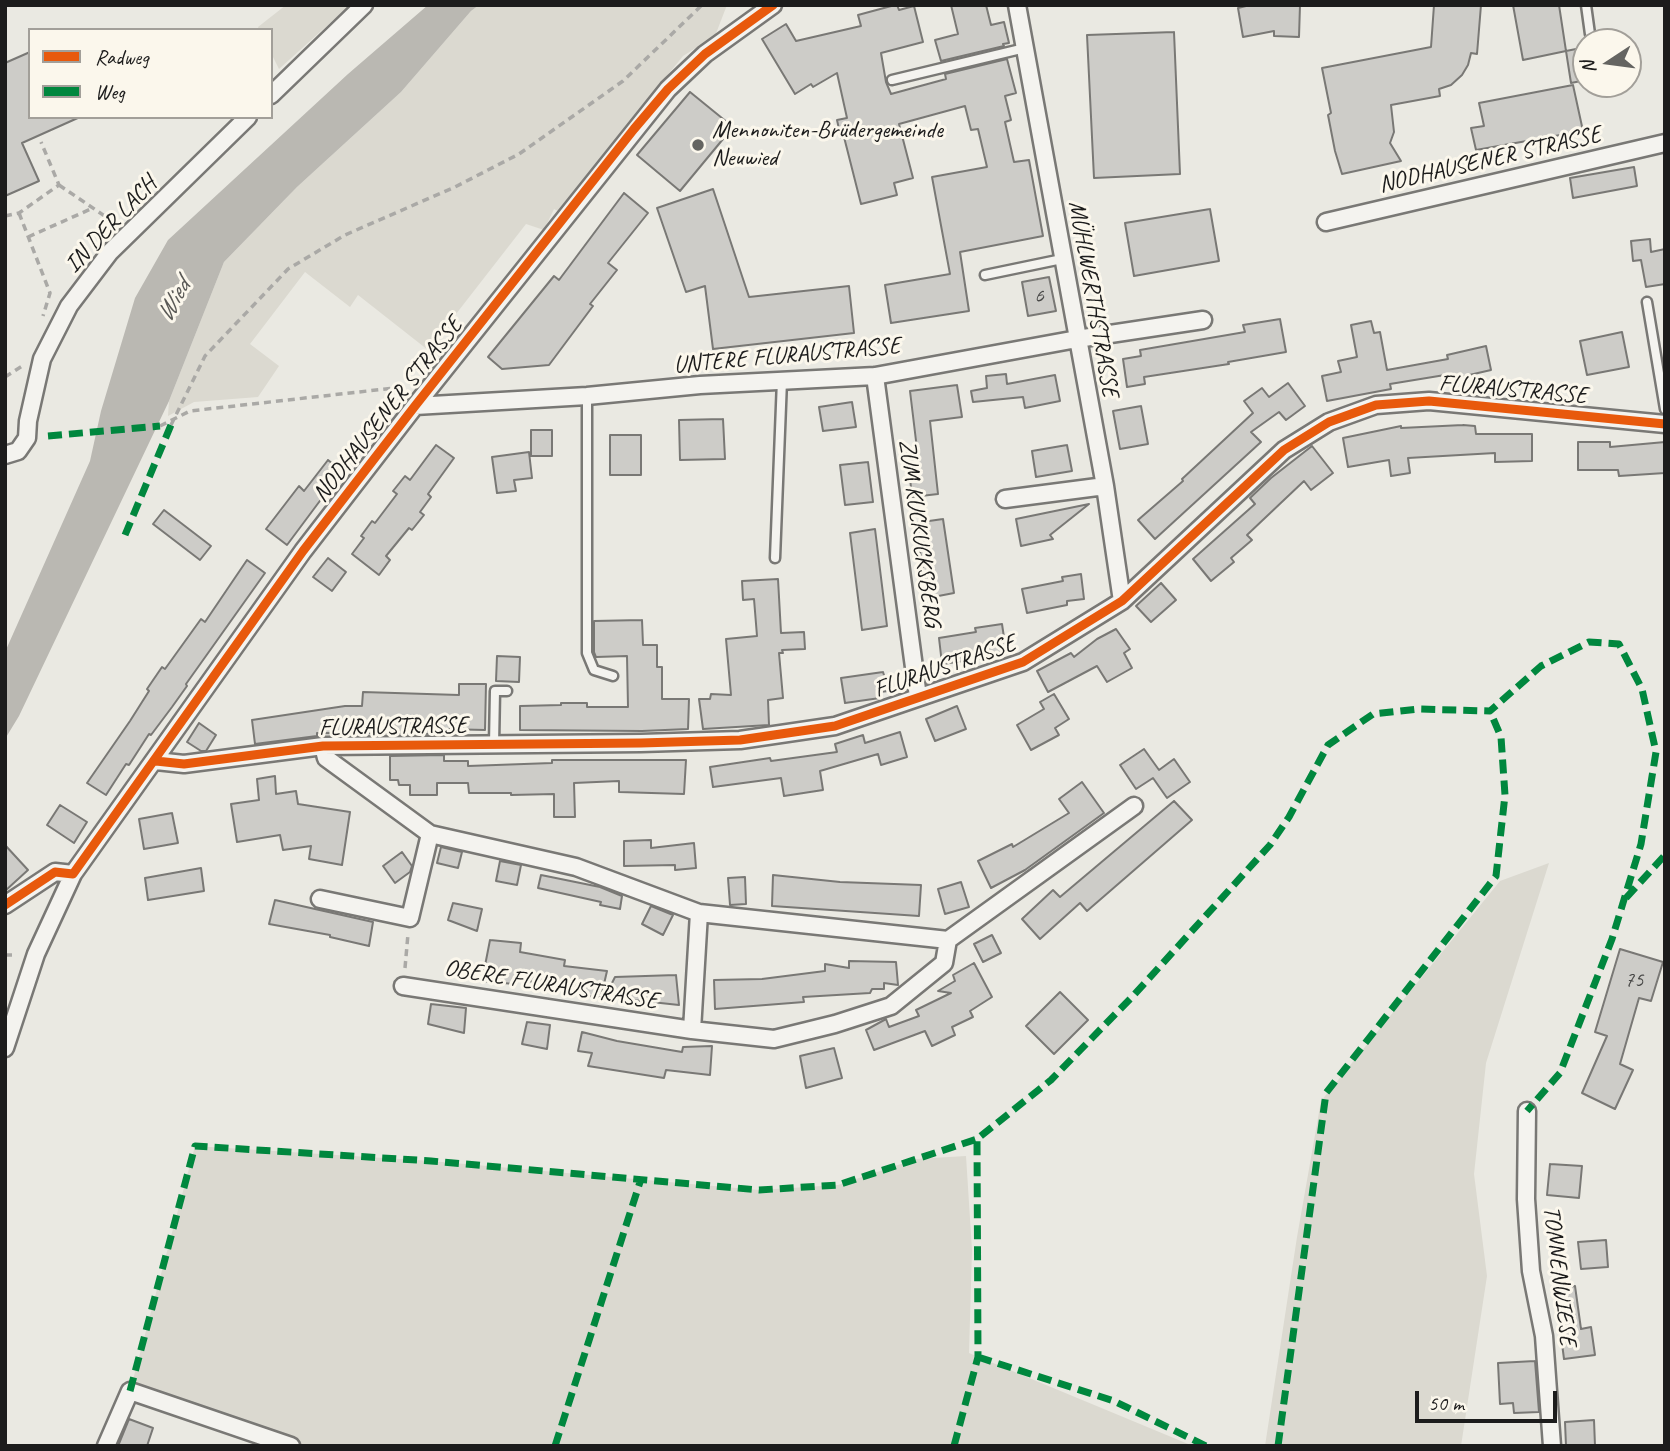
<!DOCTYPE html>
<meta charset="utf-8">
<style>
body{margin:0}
#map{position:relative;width:1670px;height:1451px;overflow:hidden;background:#eae9e2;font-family:Caveat,sans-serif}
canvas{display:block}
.frame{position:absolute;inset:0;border:7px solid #1c1c1c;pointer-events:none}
.legend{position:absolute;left:28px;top:28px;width:245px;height:91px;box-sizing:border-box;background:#fbf7ec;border:2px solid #a29f99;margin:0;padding:9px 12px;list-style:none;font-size:21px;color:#1c1c1c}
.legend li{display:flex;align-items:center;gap:14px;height:35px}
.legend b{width:35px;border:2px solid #a29f99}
.north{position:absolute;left:1572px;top:28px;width:70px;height:70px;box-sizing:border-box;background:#fbf7ec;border:2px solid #a29f99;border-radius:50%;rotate:257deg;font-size:19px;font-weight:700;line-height:28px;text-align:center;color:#1c1c1c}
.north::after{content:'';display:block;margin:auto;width:24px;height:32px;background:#646461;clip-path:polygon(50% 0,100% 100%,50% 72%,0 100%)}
.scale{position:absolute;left:1415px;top:1391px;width:142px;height:32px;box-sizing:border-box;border:4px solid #1c1c1c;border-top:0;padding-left:9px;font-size:21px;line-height:24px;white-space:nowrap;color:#1c1c1c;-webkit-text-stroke:5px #fbf7ec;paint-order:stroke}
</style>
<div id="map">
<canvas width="1670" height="1451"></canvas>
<div class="frame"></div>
<ul class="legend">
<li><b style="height:9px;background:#e8590c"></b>Radweg</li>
<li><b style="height:9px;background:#00873e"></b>Weg</li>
</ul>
<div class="north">N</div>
<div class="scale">50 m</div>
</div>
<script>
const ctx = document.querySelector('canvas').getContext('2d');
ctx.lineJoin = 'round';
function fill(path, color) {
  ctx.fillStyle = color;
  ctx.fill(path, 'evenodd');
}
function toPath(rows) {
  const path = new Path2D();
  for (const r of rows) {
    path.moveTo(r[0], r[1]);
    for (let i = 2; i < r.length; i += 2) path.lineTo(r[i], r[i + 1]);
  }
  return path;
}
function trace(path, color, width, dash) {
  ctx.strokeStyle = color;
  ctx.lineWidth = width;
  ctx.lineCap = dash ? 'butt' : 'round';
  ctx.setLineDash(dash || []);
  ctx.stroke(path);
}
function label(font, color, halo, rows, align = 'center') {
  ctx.font = font + ' Caveat,sans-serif';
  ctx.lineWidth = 6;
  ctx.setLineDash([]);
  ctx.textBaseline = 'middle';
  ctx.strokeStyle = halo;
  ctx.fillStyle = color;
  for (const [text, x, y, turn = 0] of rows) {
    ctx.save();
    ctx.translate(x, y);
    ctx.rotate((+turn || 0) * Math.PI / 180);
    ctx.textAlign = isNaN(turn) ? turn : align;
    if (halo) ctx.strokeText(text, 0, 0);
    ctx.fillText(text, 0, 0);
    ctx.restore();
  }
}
fill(toPath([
 [286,5,350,5,279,69,271,53,271,30,259,30,258,27],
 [479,5,727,5,715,36,683,56,558,211,554,209,544,230,526,224,428,350,358,295,350,307,305,272,250,344,279,366,258,397,194,402,168,416,169,401,224,262,297,187,401,92,471,11],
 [1549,863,1486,1063,1474,1174,1487,1276,1461,1446,1265,1446,1297,1237,1321,1101,1500,881],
 [195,1146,431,1161,759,1190,838,1185,916,1159,966,1156,972,1250,969,1353,1193,1446,291,1446,130,1391]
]), '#dbd9d0');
fill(toPath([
 [428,5,479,5,471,11,401,92,297,187,224,262,169,401,19,716,5,739,5,652,90,461,101,411,135,298,168,240,348,74]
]), '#bab8b2');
const building = toPath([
 [895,5,897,5,899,10,914,6,923,42,881,53,886,82,891,94,946,79,945,74,1007,59,1016,93,1005,96,1011,120,1005,122,1014,162,1029,160,1043,236,960,252,969,311,891,323,885,285,950,274,932,177,987,167,978,129,971,130,965,106,899,124,913,178,894,183,897,195,861,204,844,137,841,138,837,120,847,118,837,73,813,87,811,84,795,94,762,39,786,24,796,41,861,26,858,15,895,5],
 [951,5,986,5,991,25,1004,22,1009,43,1003,44,1004,46,941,61,935,40,958,34,951,5],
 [1250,5,1300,5,1299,37,1274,36,1274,31,1243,37,1238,8,1250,5],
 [1434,5,1481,5,1477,54,1471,53,1468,65,1462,75,1451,85,1439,89,1440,96,1391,105,1394,132,1390,143,1401,161,1342,174,1335,151,1328,115,1331,113,1322,68,1431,47,1434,5],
 [1513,5,1559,5,1566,51,1523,60,1513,5],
 [1174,32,1180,174,1094,178,1087,35,1174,32],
 [1586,47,1586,80,1571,83,1566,51,1586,47],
 [30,52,30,117,80,117,22,143,39,181,5,196,5,63,30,52],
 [1573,85,1583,131,1476,150,1471,128,1484,126,1479,103,1573,85],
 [690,92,733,127,680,191,637,155,690,92],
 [1634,167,1637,186,1573,198,1570,178,1634,167],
 [713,189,749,297,849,286,854,333,713,349,705,286,686,292,657,208,713,189],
 [624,193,648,213,608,263,617,270,590,304,593,306,549,365,502,369,488,357,554,276,559,280,624,193],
 [1210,209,1219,261,1134,276,1125,223,1210,209],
 [1650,239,1651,252,1665,249,1665,284,1646,287,1641,260,1633,261,1631,241,1650,239],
 [1049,277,1056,311,1028,316,1022,282,1049,277],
 [1280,319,1286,352,1228,362,1229,364,1144,377,1145,384,1127,387,1123,359,1141,356,1140,350,1245,332,1243,325,1280,319],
 [1371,321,1374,333,1380,332,1387,370,1448,359,1447,355,1486,346,1491,370,1452,379,1451,374,1390,384,1391,389,1327,401,1322,376,1341,372,1338,361,1357,357,1351,325,1371,321],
 [1622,332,1629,367,1587,375,1580,341,1622,332],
 [1006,374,1007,384,1055,375,1060,401,1025,408,1023,397,973,402,971,391,987,388,986,376,1006,374],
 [1288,383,1305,406,1286,420,1279,412,1251,432,1261,442,1155,539,1138,520,1183,481,1182,479,1253,413,1244,401,1262,388,1269,397,1288,383],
 [957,385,962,417,930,421,938,494,912,497,907,450,917,449,910,391,957,385],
 [852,402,856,427,823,431,819,407,852,402],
 [1141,406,1148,444,1120,449,1113,411,1141,406],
 [723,419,725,459,680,460,679,420,723,419],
 [1463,425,1475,426,1476,434,1532,434,1532,461,1495,462,1495,453,1408,458,1410,473,1391,476,1389,460,1348,467,1343,438,1401,426,1401,428,1463,425],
 [531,430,552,430,552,456,531,456,531,430],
 [610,435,641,435,641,475,610,475,610,435],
 [1578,442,1610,442,1610,447,1665,442,1665,473,1619,476,1618,470,1578,470,1578,442],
 [436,445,454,458,428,494,431,497,420,512,424,515,412,530,409,528,386,556,390,560,379,575,352,554,364,538,361,536,372,521,375,523,397,494,393,491,405,476,410,480,436,445],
 [1067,445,1072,471,1036,477,1032,451,1067,445],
 [1312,446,1333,473,1311,490,1304,481,1247,535,1252,540,1231,558,1234,562,1211,581,1193,559,1255,504,1250,498,1271,478,1312,446],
 [529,452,532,478,514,480,516,491,497,493,492,457,529,452],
 [328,460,344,473,330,492,328,490,287,545,266,529,299,486,304,491,328,460],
 [868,462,873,502,845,505,840,465,868,462],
 [1089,504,1050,535,1053,539,1021,546,1016,519,1089,504],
 [164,510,211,546,200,560,153,524,164,510],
 [943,519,954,593,928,598,915,523,943,519],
 [875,529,887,626,862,630,850,533,875,529],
 [328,558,346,572,332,591,313,577,328,558],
 [247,560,265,573,186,684,187,686,172,707,151,735,149,734,129,765,126,764,106,795,87,783,130,721,149,691,147,689,162,667,165,669,201,619,205,622,247,560],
 [1081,574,1084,599,1067,601,1067,605,1027,613,1022,589,1063,581,1062,577,1081,574],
 [778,579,781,633,804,632,805,649,782,650,783,653,779,653,783,698,768,700,769,725,703,729,699,699,710,699,711,694,731,695,726,639,757,636,754,599,743,600,742,581,778,579],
 [1161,583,1176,600,1151,622,1136,606,1161,583],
 [642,620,643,645,657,645,657,667,662,667,662,699,689,699,688,729,642,731,520,730,520,706,561,705,561,703,587,703,587,707,628,707,627,656,596,657,594,652,594,621,642,620],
 [1002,624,1006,651,979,655,979,659,942,664,939,638,976,632,975,628,1002,624],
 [1116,629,1130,649,1124,653,1132,668,1107,682,1097,666,1048,692,1037,671,1071,653,1074,657,1097,639,1116,629],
 [497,656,520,657,519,682,496,681,497,656],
 [883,672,889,691,879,692,880,698,845,703,841,678,883,672],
 [459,684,486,684,485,730,444,729,444,734,317,733,317,736,255,744,252,720,345,706,362,706,363,692,459,695,459,684],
 [1054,694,1069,719,1055,728,1059,735,1031,750,1017,725,1044,709,1040,702,1054,694],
 [957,706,966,729,935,741,926,719,957,706],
 [199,723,216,735,206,751,201,751,187,742,199,723],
 [900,732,907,757,881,765,878,754,820,771,823,790,784,796,781,778,713,787,710,767,770,758,771,761,837,752,835,744,863,735,865,743,900,732],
 [1144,749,1159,770,1174,759,1190,782,1167,798,1153,778,1136,789,1120,765,1144,749],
 [444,755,444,761,468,761,468,766,552,763,552,760,686,760,684,794,619,792,619,781,574,783,575,817,554,817,554,794,511,795,511,793,469,793,468,783,437,783,437,795,410,795,410,785,399,785,398,780,390,780,390,756,444,755],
 [275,776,276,794,296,791,298,804,350,812,342,865,309,859,311,846,283,850,280,835,237,842,231,804,259,800,257,779,275,776],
 [1082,782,1104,813,1025,870,991,888,978,861,1012,844,1013,847,1069,813,1059,799,1082,782],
 [1174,801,1192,820,1087,911,1080,903,1040,939,1022,919,1053,890,1060,897,1174,801],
 [60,805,87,822,74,843,47,825,60,805],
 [172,813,178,843,144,849,139,819,172,813],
 [651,840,651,848,694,843,696,868,675,870,675,865,624,866,624,841,651,840],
 [5,845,28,870,5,891,5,845],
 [441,847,462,852,458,868,437,863,441,847],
 [402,852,412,866,410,872,395,883,383,866,402,852],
 [500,861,521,865,517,885,496,881,500,861],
 [201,868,204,891,148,900,145,878,201,868],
 [541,875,600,887,622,896,620,909,600,905,601,902,538,888,541,875],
 [773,875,840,882,921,885,919,916,772,906,773,875],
 [745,877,746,904,730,905,728,878,745,877],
 [961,882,969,907,945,914,938,889,961,882],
 [275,900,373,922,369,946,330,937,330,935,269,924,275,900],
 [453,903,482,909,477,931,448,920,453,903],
 [651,906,673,915,663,935,642,924,651,906],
 [992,935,1001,953,983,962,974,944,992,935],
 [490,940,521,943,520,952,565,960,564,966,607,971,601,997,583,996,584,993,515,978,514,984,482,981,490,940],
 [1620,949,1663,962,1651,1001,1639,998,1620,1064,1633,1070,1615,1109,1582,1093,1607,1036,1595,1032,1620,949],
 [849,961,896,962,898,985,884,983,884,989,872,989,870,993,803,997,804,1002,715,1009,714,980,762,979,825,971,825,964,849,968,849,961],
 [974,963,992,997,970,1011,973,1017,952,1027,955,1035,932,1046,925,1031,874,1050,866,1030,886,1019,889,1027,919,1016,916,1010,951,993,938,991,955,981,953,975,974,963],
 [676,975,679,1005,605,997,615,977,676,975],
 [1060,992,1088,1020,1054,1054,1026,1026,1060,992],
 [431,1004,466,1008,464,1033,428,1024,431,1004],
 [527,1022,550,1025,547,1049,522,1044,527,1022],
 [582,1032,617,1041,682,1052,683,1047,712,1046,710,1075,666,1070,664,1078,588,1066,592,1053,578,1051,582,1032],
 [834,1048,842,1078,806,1088,800,1056,834,1048],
 [1550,1164,1582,1166,1579,1198,1547,1195,1550,1164],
 [1606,1240,1608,1267,1581,1269,1578,1242,1606,1240],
 [1575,1286,1581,1329,1591,1327,1595,1355,1564,1359,1555,1289,1575,1286],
 [1535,1361,1539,1412,1514,1413,1513,1403,1500,1404,1498,1363,1535,1361],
 [129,1419,153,1428,147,1446,118,1446,129,1419],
 [1594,1420,1595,1446,1566,1446,1565,1422,1594,1420]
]);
fill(building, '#cdccc8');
trace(building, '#797875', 2);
const service = toPath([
 [1586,5,1590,34],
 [892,80,1025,48],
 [985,275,1062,259],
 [1647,302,1665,409],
 [587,396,587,653,594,670,613,676],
 [775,558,782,380],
 [494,744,495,691,507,691]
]);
const minor = toPath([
 [1017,5,1105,486,1122,601],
 [271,95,364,5],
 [1326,222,1665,143],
 [875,376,918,697],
 [415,406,587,396,700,385,875,376,1077,339,1203,320],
 [5,455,18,451,27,438,28,421,42,359,69,306,110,252,248,117],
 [1005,499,1105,486],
 [323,746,326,758,430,834,576,867,699,913,948,940,1134,806],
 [156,761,184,764,323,746,641,743,740,740,835,726,1023,662,1122,601,1284,450,1329,422,1376,405,1429,401,1665,424],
 [320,899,410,918,430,834],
 [5,905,55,872,73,874],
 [403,986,692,1030,774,1039,835,1024,891,1006,944,963,948,940],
 [692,1030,699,913],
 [5,1048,36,954,73,874,303,551,415,406,668,89,705,54,773,5],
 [1527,1111,1526,1199,1531,1271,1544,1336,1552,1446],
 [106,1446,130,1391,291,1446]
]);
trace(service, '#797875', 13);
trace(minor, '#797875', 21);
trace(toPath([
 [59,185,115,223],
 [19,213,50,293,43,316],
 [5,216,19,213,59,185,41,142],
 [28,237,93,208],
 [5,377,24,365],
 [171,425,205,356,288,269,345,235,455,187,519,154,623,81,702,5],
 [160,426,190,411,394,388,402,396],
 [5,955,17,955],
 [405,968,408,934]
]), '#aaa9a6', 3.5, [7, 5]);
trace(service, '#f4f3ef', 8);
trace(minor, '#f4f3ef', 16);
trace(toPath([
 [48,436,160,426],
 [125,535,171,425],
 [1626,898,1665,855],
 [978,1357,1114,1401,1206,1446],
 [130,1391,195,1146,431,1161,759,1190,838,1185,977,1139],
 [555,1446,641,1179],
 [954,1446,978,1357,977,1139,1051,1080,1133,996,1270,845,1289,817,1328,745,1373,714,1418,709,1490,711,1541,666,1589,642,1619,644,1642,689,1656,752,1641,844,1612,939,1560,1073,1527,1111],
 [1278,1446,1326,1093,1496,876,1505,795,1501,737,1490,711]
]), '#00873e', 7, [14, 7]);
trace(toPath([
 [156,761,184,764,323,746,641,743,740,740,835,726,1023,662,1122,601,1284,450,1329,422,1376,405,1429,401,1665,424],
 [5,905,55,872,73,874,303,551,415,406,634,129,668,89,705,54,773,5]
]), '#e8590c', 9);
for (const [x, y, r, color] of [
 [698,145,7,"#646461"]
]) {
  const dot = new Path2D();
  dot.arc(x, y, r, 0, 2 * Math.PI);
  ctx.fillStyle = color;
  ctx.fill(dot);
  trace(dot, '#fbf7ec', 2.5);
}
label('21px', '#484847', null, [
 ["6",1039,296],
 ["75",1634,980]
]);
label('24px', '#1c1c1c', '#fbf7ec', [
 ["Mennoniten-Brüdergemeinde",712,131],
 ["Neuwied",712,159]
], 'left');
label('24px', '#1c1c1c', '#fbf7ec', [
 ["NODHAUSENER STRASSE",1490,160,-13],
 ["IN DER LACH",111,225,-47],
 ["MÜHLWERTHSTRASSE",1093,299,80],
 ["UNTERE FLURAUSTRASSE",787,356,-5],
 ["FLURAUSTRASSE",1513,390,5],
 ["NODHAUSENER STRASSE",388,410,-52],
 ["ZUM KUCKUCKSBERG",919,533,82],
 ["FLURAUSTRASSE",945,667,-19],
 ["FLURAUSTRASSE",393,727,-1],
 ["OBERE FLURAUSTRASSE",551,985,9],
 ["TONNENWIESE",1559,1276,83]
]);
label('italic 26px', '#5a5956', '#fbf7ec', [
 ["Wied",174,301,-61]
]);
</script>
